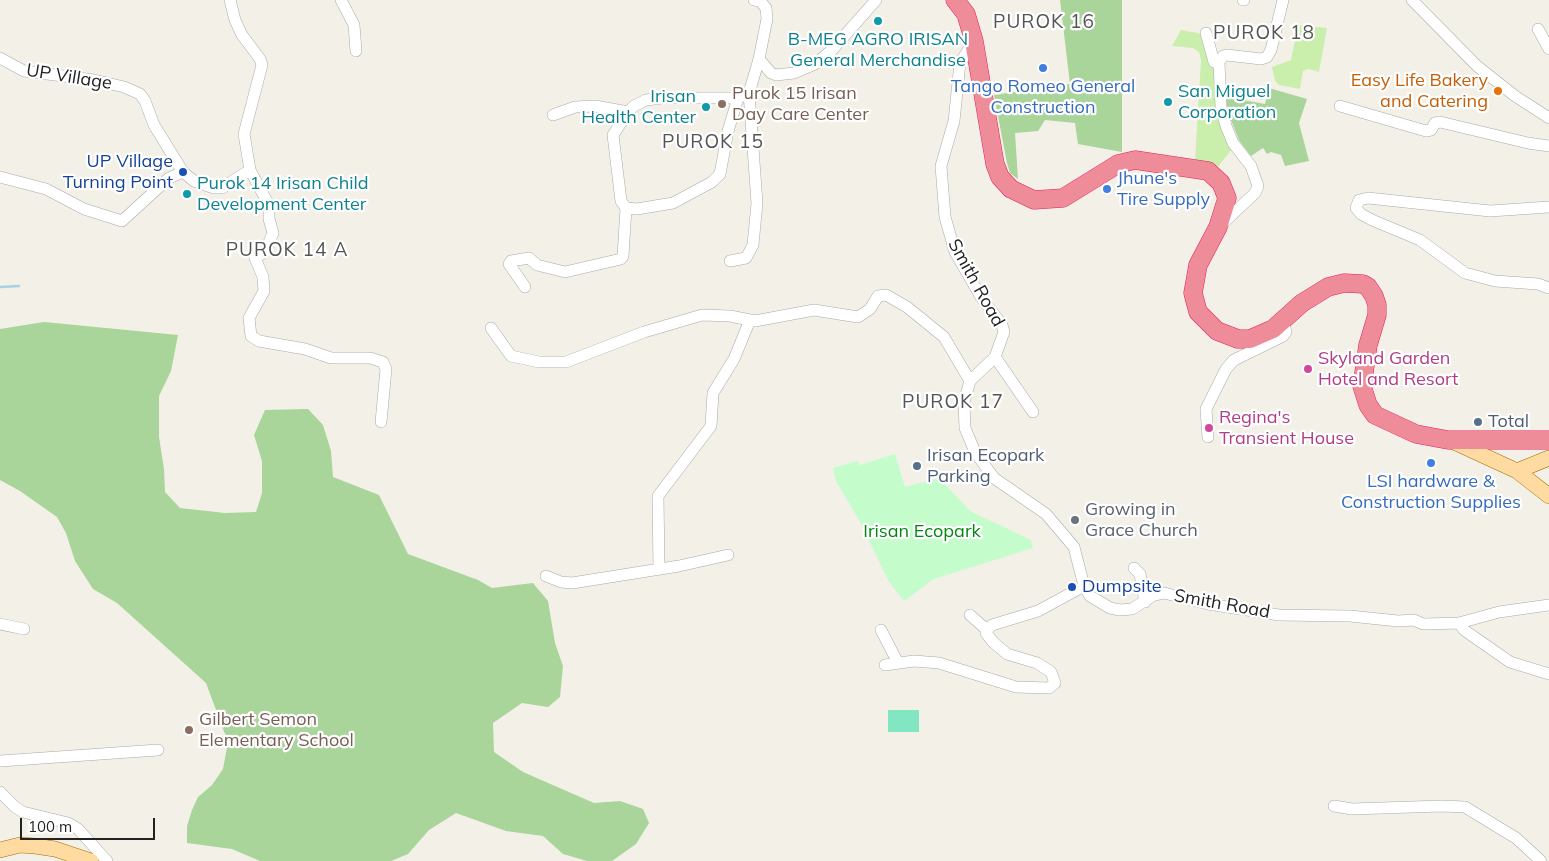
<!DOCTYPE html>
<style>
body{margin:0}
#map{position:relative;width:1549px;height:861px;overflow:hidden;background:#f3f0e8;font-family:Mulish,sans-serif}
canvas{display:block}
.scale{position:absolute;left:20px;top:818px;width:135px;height:22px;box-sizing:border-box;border:2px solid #222;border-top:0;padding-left:6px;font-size:15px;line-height:18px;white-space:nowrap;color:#222;-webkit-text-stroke:4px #fff;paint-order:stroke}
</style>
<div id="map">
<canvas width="1549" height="861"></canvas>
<div class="scale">100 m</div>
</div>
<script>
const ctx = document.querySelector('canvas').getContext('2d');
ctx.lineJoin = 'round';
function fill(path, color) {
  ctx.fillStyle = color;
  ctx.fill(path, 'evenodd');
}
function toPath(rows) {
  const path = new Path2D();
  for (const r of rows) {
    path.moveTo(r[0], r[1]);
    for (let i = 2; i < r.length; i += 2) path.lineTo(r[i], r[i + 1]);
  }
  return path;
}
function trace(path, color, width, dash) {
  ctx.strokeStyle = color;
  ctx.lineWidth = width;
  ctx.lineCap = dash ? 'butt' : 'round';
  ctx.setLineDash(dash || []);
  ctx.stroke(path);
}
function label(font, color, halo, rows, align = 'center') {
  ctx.font = font + ' Mulish,sans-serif';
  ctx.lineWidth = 4.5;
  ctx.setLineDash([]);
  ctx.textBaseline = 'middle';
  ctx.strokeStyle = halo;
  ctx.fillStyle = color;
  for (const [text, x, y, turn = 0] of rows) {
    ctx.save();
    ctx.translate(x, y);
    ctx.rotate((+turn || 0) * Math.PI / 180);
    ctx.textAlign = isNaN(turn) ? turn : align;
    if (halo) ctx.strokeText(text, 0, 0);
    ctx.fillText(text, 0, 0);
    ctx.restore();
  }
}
fill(toPath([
 [1298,25,1327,28,1319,72,1308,69,1303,71,1300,89,1279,85,1275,81,1272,67,1291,60],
 [1181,30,1203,34,1216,77,1232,149,1217,168,1195,161,1201,60,1199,52,1193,48,1172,46]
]), '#caefac');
fill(toPath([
 [1060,0,1122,0,1122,152,1078,144,1075,123,1045,120,1038,131,1015,133,1018,179,1010,173,1007,163,994,95,1070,84],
 [1269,88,1307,99,1299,123,1309,161,1285,166,1281,155,1271,152,1267,154,1263,148,1251,156,1239,140,1227,110,1226,97,1265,104],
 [44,322,178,335,171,371,159,396,159,437,164,469,165,492,180,508,225,513,256,512,262,493,262,461,254,435,265,410,308,409,323,425,331,451,333,477,379,495,408,554,478,580,492,588,533,583,548,601,555,643,563,666,560,697,548,707,522,703,493,723,494,752,523,772,594,803,620,801,643,809,649,823,636,844,612,861,587,861,563,854,543,836,506,831,456,813,429,830,408,854,391,861,260,861,232,849,187,843,187,826,192,810,198,797,212,785,223,769,228,742,206,683,117,603,93,589,75,561,66,533,57,517,20,491,0,480,0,329]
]), '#a9d49a');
fill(toPath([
 [895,454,905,487,939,478,970,511,1031,540,1033,548,934,579,904,601,889,582,859,520,836,481,833,468,857,461,860,465]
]), '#c4fdcb');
fill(toPath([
 [888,710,919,710,919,732,888,732]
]), '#82e6c3');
trace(toPath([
 [0,287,19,286]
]), '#a6d3e3', 2.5);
const minor = toPath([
 [341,0,354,25,356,51],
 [754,0,760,1,766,8,767,19,759,59,771,73,776,75,794,73,815,64,832,50,876,0],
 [1243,0,1244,0],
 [1412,0,1477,66,1515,96,1549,118],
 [1538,29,1549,49],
 [1206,33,1214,62,1219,62],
 [974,41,960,63,954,121,941,166,945,217,955,252,981,297,1002,325,1004,332,995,357,970,381,964,402,965,428,975,452,994,478,1046,514,1074,547,1084,586,1090,596,1110,608,1120,610,1132,609,1154,595,1164,593,1208,604,1279,615,1350,616,1398,621,1414,620,1423,624,1459,623,1499,612,1549,605],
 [0,58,24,71,94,80,124,87,140,94,145,101,154,125,183,172,194,181,214,188,222,188,250,170,244,134,262,65,260,59,242,35,235,20,230,0],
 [1340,106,1426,131,1431,130,1435,123,1440,122,1528,143,1549,146],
 [553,115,575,107,595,106,628,112],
 [250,170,269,205,269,219,273,233,265,252,255,258,263,277,264,291,249,318,251,336,259,341,305,349,331,358,370,358,383,362,386,369,381,422],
 [0,177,46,189,84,209,122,221,169,178,183,172],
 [1549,207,1490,211,1368,198,1359,200,1356,208,1361,214,1372,220,1420,240,1465,273,1495,281,1538,284,1549,288],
 [626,208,637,209,673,203,712,182,720,174,728,131,738,98],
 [1220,226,1255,193,1258,186,1251,166,1233,143,1226,126,1221,107,1219,62,1223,56,1227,55,1261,59,1267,57,1271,50,1283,0],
 [730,261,746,258,753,245,757,203,749,93,759,59],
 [525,287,509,264,511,261,529,258,537,265,565,272,621,259,623,256,626,208,621,201,613,135,628,112,634,106,646,100,662,98,738,98,749,93],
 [491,328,511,356,539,362,566,362,644,332,702,315,730,316,755,321,814,310,858,317,870,309,878,296,886,295,907,307,944,337,970,381],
 [995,357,1033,412],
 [1208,437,1206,409,1226,369,1234,360,1283,336,1286,332,1283,321],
 [1134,568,1140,574,1145,602],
 [659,569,658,496,711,426,713,393,734,359,750,320],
 [546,576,561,582,572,583,679,566,728,555],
 [970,615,987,630],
 [1459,623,1464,630,1510,662,1549,674],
 [0,624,24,629],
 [881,630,898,663],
 [885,665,914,661,939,663,1016,687,1049,688,1055,683,1051,672,1037,663,1007,654,993,642,986,633,987,630,992,625,1038,611,1084,586],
 [0,761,158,750],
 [0,792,15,807,23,812,68,823,78,829,107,861],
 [1334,806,1352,809,1442,806,1465,807,1516,838,1541,861]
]);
const major = toPath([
 [1454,442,1517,471,1549,496],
 [1517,471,1549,458],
 [0,850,20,845,35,846,55,849,91,861]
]);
const highway = toPath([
 [955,0,966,14,974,41,995,164,1000,177,1011,189,1034,200,1063,198,1118,164,1135,160,1208,171,1221,183,1227,198,1218,227,1198,265,1193,293,1198,312,1217,331,1238,339,1250,339,1273,329,1302,303,1328,287,1344,283,1363,284,1368,287,1374,296,1377,305,1377,315,1368,345,1362,386,1368,405,1375,415,1416,434,1448,440,1549,440]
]);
trace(minor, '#a9a9a9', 12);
trace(major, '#a07100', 16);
trace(highway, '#e81e5b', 19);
trace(minor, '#fff', 11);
trace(major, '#ffdaa1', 15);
trace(highway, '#ee8c9a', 18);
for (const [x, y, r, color] of [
 [878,21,5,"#0f9aa8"],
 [1043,68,5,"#3f7fe0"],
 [1498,91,5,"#e8710a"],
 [1168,102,5,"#0f9aa8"],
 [722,104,5,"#8d6e63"],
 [706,107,5,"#0f9aa8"],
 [183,172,5,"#1a4fb4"],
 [1107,189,5,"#3f7fe0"],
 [187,194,5,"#0f9aa8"],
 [1308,369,5,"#d1479c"],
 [1478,422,5,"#5c6f8a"],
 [1209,428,5,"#d1479c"],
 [1431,463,5,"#3f7fe0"],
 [917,466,5,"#5c6f8a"],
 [1075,520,5,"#6b7280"],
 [1072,587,5,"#1a4fb4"],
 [189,730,5,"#8d6e63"]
]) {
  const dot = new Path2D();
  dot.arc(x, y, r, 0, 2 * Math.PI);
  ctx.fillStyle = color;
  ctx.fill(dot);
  trace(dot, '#fff', 2);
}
label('18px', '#0d838f', '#fff', [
 ["B-MEG AGRO IRISAN",878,40,"center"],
 ["General Merchandise",878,61,"center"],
 ["San Miguel",1178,92],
 ["Corporation",1178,113],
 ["Irisan",696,97,"right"],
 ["Health Center",696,118,"right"],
 ["Purok 14 Irisan Child",197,184],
 ["Development Center",197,205]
], 'left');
label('18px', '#222', '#fff', [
 ["UP Village",69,77,9],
 ["Smith Road",976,283,61],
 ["Smith Road",1222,604,10]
]);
label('18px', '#c56008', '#fff', [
 ["Easy Life Bakery",1488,81],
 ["and Catering",1488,102]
], 'right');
label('18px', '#366cbe', '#fff', [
 ["Tango Romeo General",1043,87],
 ["Construction",1043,108],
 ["Jhune's",1117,179,"left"],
 ["Tire Supply",1117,200,"left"],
 ["LSI hardware &",1431,482],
 ["Construction Supplies",1431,503]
]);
label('18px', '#785e54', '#fff', [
 ["Purok 15 Irisan",732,94],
 ["Day Care Center",732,115],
 ["Gilbert Semon",199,720],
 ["Elementary School",199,741]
], 'left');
label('18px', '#164399', '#fff', [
 ["UP Village",173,162],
 ["Turning Point",173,183],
 ["Dumpsite",1082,587,"left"]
], 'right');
label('18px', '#b23c85', '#fff', [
 ["Skyland Garden",1318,359],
 ["Hotel and Resort",1318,380],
 ["Regina's",1219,418],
 ["Transient House",1219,439]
], 'left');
label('18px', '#4e5e75', '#fff', [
 ["Total",1488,422],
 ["Irisan Ecopark",927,456],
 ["Parking",927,477]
], 'left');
label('18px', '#5b616d', '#fff', [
 ["Growing in",1085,510],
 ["Grace Church",1085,531]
], 'left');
label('18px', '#058614', '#fff', [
 ["Irisan Ecopark",922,532]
]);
ctx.letterSpacing = '1px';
label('19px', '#555', '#fff', [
 ["PUROK 16",1044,22],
 ["PUROK 18",1264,33],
 ["PUROK 15",713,142],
 ["PUROK 14 A",287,250],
 ["PUROK 17",953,402]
]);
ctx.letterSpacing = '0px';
</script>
